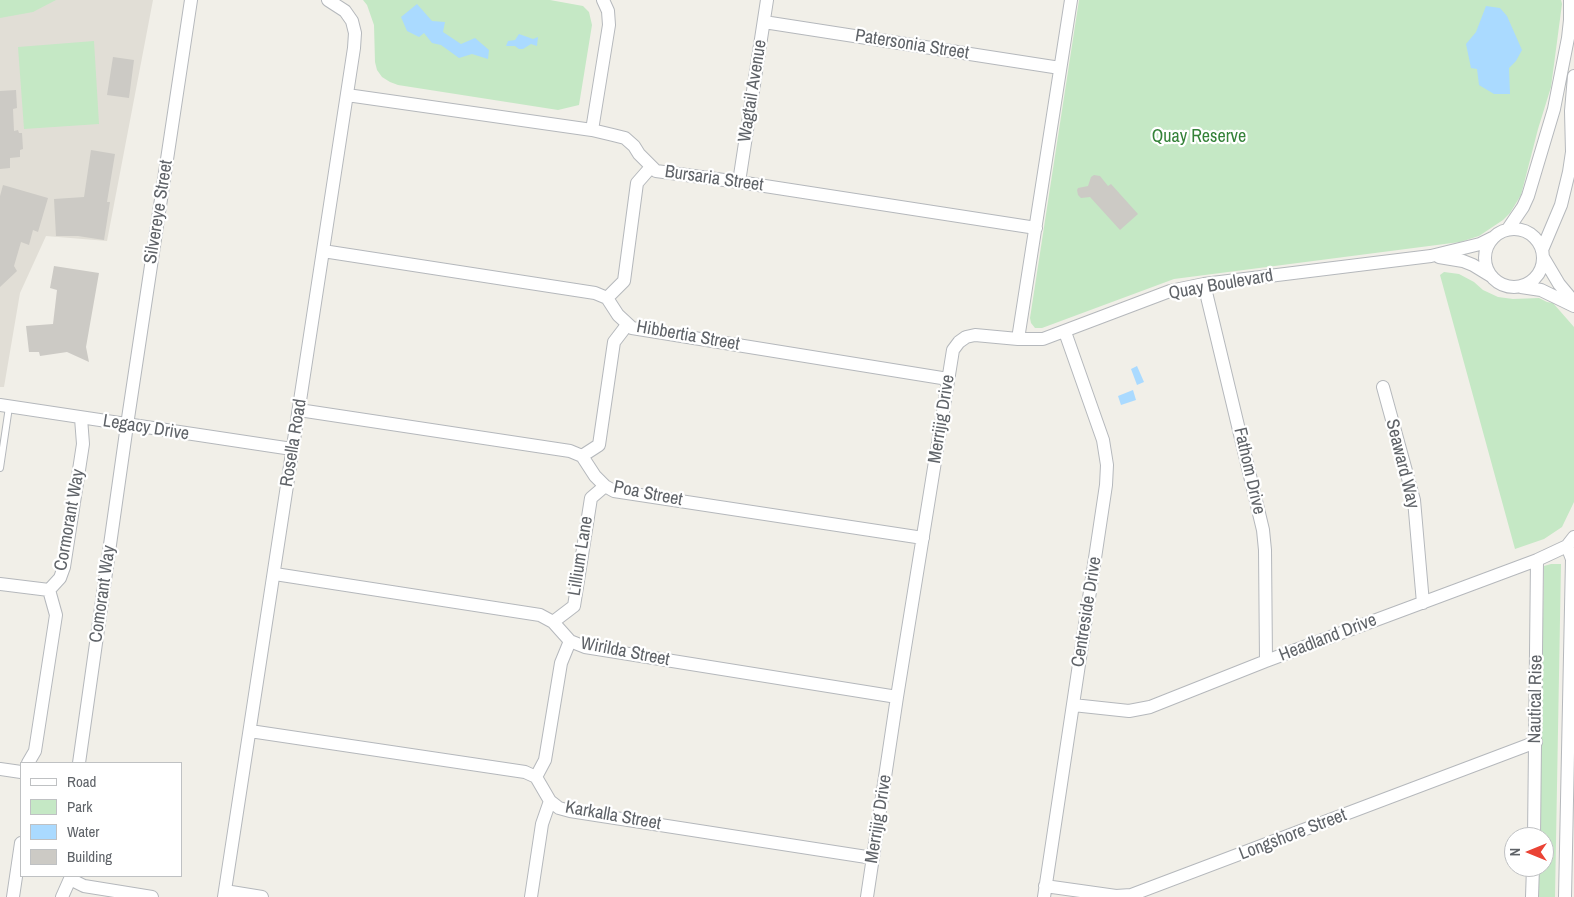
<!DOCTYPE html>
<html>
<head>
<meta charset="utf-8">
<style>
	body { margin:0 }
	#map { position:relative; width:1574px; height:897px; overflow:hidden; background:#f1efe8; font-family:"Archivo Narrow",sans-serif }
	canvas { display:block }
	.legend { position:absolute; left:20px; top:762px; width:162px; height:115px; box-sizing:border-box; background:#fff; border:1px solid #bfc1c3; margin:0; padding:6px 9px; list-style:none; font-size:15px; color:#5f6368 }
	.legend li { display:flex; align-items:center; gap:10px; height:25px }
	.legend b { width:25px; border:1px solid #bfc1c3 }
	.north { position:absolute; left:1504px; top:827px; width:50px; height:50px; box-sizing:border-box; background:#fff; border:1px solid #bfc1c3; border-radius:50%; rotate:270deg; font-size:14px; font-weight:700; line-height:20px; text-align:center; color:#5f6368 }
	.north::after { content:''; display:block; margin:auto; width:18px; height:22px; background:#ea4335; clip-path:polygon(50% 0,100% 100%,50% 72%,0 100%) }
</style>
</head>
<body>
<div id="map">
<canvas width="1574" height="897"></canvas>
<ul class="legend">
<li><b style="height:6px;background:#fff"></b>Road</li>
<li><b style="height:14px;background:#c5e8c5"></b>Park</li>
<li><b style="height:14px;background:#aadaff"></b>Water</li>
<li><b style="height:14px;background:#cccac5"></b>Building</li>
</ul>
<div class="north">N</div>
</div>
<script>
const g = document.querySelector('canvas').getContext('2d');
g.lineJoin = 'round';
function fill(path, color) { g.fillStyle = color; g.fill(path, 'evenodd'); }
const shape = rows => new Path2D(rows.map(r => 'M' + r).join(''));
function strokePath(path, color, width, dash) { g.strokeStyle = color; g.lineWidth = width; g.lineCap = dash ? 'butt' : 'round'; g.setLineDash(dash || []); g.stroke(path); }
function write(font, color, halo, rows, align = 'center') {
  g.font = font + ' "Archivo Narrow",sans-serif'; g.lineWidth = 4.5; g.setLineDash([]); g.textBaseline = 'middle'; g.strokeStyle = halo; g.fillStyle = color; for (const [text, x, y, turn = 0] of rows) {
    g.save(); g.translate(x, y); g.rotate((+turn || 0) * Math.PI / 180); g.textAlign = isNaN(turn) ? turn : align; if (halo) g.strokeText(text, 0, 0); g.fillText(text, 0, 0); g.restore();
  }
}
fill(shape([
	[0,0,153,0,107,241,46,236,20,293,4,387,0,387]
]), '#e1ded6');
fill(shape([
	[0,0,56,0,33,12,0,18],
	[363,0,550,0,583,6,589,12,592,25,579,105,558,110,398,85,390,82,382,77,377,70,375,62,374,25,367,5],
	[1079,0,1561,0,1562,4,1551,87,1538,129,1521,195,1510,213,1503,220,1479,236,1460,242,1174,279,1042,328,1035,328,1031,323,1030,318],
	[94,41,99,124,24,129,18,47],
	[1444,272,1459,274,1474,282,1483,290,1498,297,1513,299,1539,298,1547,302,1553,303,1574,327,1574,502,1562,527,1544,539,1515,549,1440,275],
	[1551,564,1561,564,1555,897,1538,897,1538,867,1544,867,1544,837,1539,837,1544,566]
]), '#c5e8c5');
fill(shape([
	[417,4,432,21,445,22,443,32,461,44,475,38,489,50,488,59,472,54,459,58,441,45,432,43,424,33,419,37,407,31,401,17],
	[1486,6,1500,8,1507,16,1522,50,1516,61,1509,68,1510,94,1494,94,1479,85,1477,69,1471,68,1466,44,1476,32],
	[519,34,533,39,538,37,537,46,531,44,523,49,519,49,515,46,506,46,508,41,515,40],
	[1137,366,1144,382,1137,385,1131,369],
	[1133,390,1136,400,1121,405,1118,396]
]), '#aadaff');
fill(shape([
	[113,57,134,60,129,98,107,95],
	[16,90,17,108,13,109,14,131,18,130,19,133,22,133,23,149,20,150,20,157,10,158,10,168,0,169,0,91],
	[91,150,115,154,107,202,110,202,104,240,78,236,56,236,54,199,84,197],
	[1094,175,1100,176,1108,186,1111,184,1138,214,1120,230,1090,197,1081,198,1078,195,1077,190,1078,188,1088,186,1091,177],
	[3,185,48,198,38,232,33,230,29,245,21,242,14,266,17,271,0,287,0,196],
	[54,266,99,273,86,347,89,362,67,352,40,356,39,352,29,352,26,326,53,324,57,290,50,288]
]), '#cccac5');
const service = shape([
	[0,468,9,407]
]);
const minor = shape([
	[764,22,1060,68],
	[347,95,592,130,613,135,625,138,634,146,639,154,656,171,739,182,1036,228],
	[592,130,609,25,608,11,603,0],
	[739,182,767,0],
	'1485 258a29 29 0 1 1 58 0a29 29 0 1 1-58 0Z',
	[1508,229,1523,207,1528,196,1554,109,1568,38,1570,20,1570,0],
	[1542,250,1561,205,1569,172,1572,152,1571,111,1574,76],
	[323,251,595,293,607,298,618,315,632,328,948,379],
	[1439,257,1463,261,1473,265,1491,276],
	[1543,257,1559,284,1574,302],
	[1204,284,1263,530,1265,550,1266,661],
	[1521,287,1541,290,1574,306],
	[607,298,624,281,637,183,651,167],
	[1018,339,1043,339,1170,291,1204,284,1431,256,1480,244,1492,238],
	[1383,387,1414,500,1423,603],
	[0,405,292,449],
	[299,410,570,451,582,456,595,476,605,486,614,491,923,538],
	[582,456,599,445,614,342,627,325],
	[275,574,540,615,553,622,570,641,585,647,897,697],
	[0,584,49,590],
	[49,590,60,578,64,567,83,444,81,418],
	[553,622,574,606,591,498,605,486],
	[1073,705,1129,711,1150,707,1266,661,1537,560,1567,546,1574,537],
	[250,731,525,772,536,777,550,801,559,808,570,811,873,858],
	[28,763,35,751,56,615,49,590],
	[79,763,127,425,191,0],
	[0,769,21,772],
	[536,777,545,760,561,663,570,641],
	[1534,837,1537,560],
	[70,879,84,886,152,897],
	[1045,886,1116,896,1131,895,1536,742],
	[225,891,262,897],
	[13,897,21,843],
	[62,897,70,879],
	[224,897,354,48,355,33,352,21,345,11,328,0],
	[531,897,542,824,550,801],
	[867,897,897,697,953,350,959,342,966,337,975,335,1018,339,1071,0],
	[1044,897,1106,485,1107,465,1103,440,1065,332],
	[1532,897,1533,867],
	[1565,897,1572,559,1567,546]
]);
strokePath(service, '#b5b8bc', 8);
strokePath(minor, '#b5b8bc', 14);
strokePath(service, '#fff', 6);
strokePath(minor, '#fff', 12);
write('18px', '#5f6368', '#fff', [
	["Patersonia Street",912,45,9],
	["Wagtail Avenue",753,91,-81],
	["Bursaria Street",714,179,8],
	["Silvereye Street",159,212,-81],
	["Quay Boulevard",1221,285,-10],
	["Hibbertia Street",688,336,10],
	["Merrijig Drive",942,419,-81],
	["Legacy Drive",146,428,9],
	["Rosella Road",294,443,-81],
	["Seaward Way",1402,464,76],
	["Fathom Drive",1249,471,77],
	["Poa Street",648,494,11],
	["Cormorant Way",70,520,-80],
	["Lillium Lane",581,556,-81],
	["Comorant Way",103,594,-82],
	["Centreside Drive",1087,612,-81],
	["Headland Drive",1328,638,-21],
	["Wirilda Street",625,652,11],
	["Nautical Rise",1536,699,-89],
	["Karkalla Street",613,816,10],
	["Merrijig Drive",879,819,-81],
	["Longshore Street",1293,835,-21]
]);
write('18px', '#348238', '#fff', [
	["Quay Reserve",1199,137]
]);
</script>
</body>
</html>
